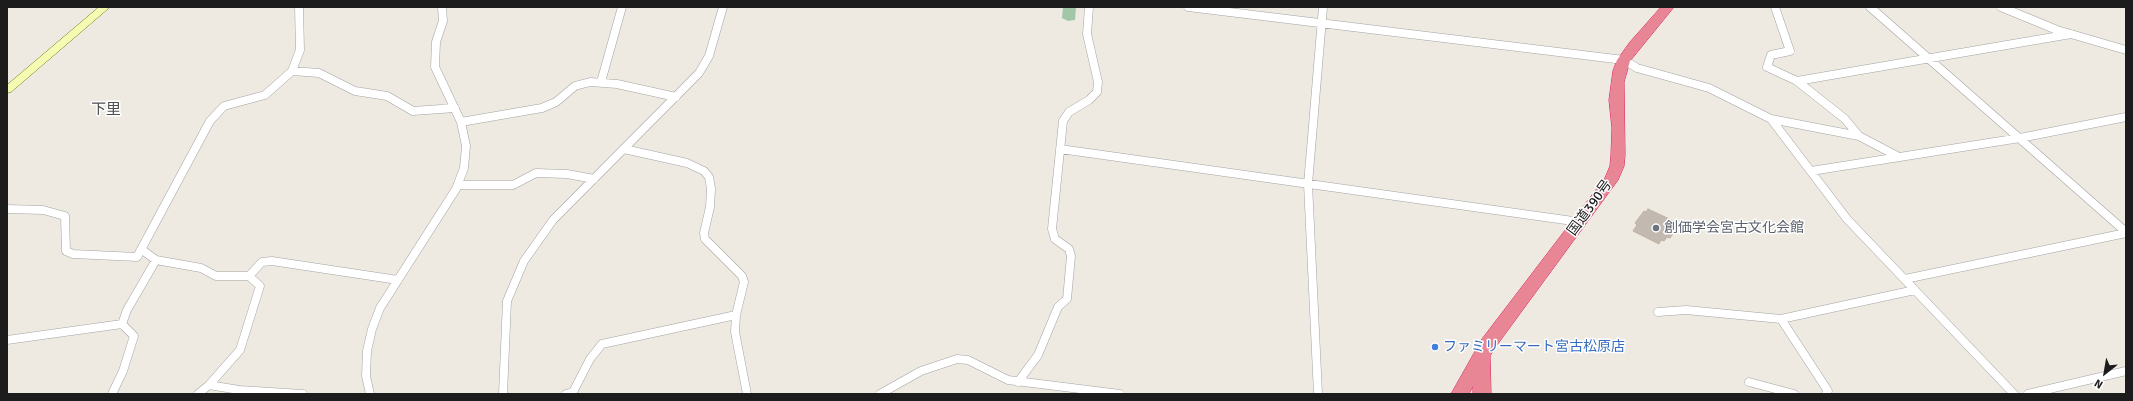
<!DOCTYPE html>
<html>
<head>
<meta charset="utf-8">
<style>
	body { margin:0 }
	#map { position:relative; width:2133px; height:401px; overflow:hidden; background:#eeeae1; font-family:Signika,sans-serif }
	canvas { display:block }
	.frame { position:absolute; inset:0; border:8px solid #1c1c1c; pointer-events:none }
	.north { position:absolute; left:2085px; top:353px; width:40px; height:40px; -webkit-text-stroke:3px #fff; paint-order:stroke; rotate:211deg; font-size:11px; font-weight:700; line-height:16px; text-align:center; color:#1c1c1c }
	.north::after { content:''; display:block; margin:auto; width:14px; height:18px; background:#1c1c1c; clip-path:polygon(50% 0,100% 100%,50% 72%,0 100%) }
</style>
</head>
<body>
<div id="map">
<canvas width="2133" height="401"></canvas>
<div class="frame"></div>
<div class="north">N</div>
</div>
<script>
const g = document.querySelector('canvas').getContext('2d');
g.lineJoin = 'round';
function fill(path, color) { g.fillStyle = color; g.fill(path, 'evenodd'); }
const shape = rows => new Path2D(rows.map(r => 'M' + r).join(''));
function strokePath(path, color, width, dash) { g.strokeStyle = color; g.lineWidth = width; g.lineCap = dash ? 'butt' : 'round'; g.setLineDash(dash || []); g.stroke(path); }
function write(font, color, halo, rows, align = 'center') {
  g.font = font + ' Signika,"Noto Sans JP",sans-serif'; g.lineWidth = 3; g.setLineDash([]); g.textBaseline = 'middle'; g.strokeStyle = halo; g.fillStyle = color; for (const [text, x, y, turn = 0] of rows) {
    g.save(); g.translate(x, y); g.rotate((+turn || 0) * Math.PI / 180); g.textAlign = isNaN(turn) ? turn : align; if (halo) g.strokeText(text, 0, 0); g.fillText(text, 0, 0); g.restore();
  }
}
fill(shape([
	[1063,7,1076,7,1075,20,1068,21,1062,18]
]), '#a2c7a8');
const building = shape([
	[1648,209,1680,224,1670,238,1667,237,1664,241,1661,240,1659,244,1633,231,1637,225,1635,223,1644,211,1646,212,1648,209]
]);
fill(building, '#c2b9b1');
strokePath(building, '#c0b1a3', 1);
const street = shape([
	[1188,7,1624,60,1637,68,1709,88,1771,119,1859,136,1899,157],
	[1775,7,1790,51,1771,55,1767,67,1797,81,1845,119,1859,136],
	[1870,7,2126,232],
	[2001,7,2057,30,2126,50],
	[292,71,319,73,355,91,387,96,413,111,455,108],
	[1797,81,2071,34],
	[601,82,622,7],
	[1771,119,1847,219,2014,394],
	[461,122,542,108,556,102,575,86,590,82,617,84,676,97],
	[624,149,687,163,704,171,709,177,711,189,710,207,704,233,705,239,742,276,744,282,736,315,735,332,747,394],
	[1060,149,1580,222],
	[1811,171,2020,138,2126,117],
	[458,185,513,185,536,173,567,174,594,179],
	[7,209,43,210,65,216,66,251,73,254,137,257,210,121,224,106,265,95,292,71,300,50,299,7],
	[141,249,156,260,201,268,216,276,249,276],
	[1905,279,2126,233],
	[1658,312,1686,310,1781,319],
	[122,324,127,310,156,260],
	[7,340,122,324,134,336,123,371,112,394],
	[1018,382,1038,355,1058,307,1067,299,1071,256,1069,249,1055,239,1052,229,1063,121,1069,112,1089,100,1097,92,1098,82,1087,34,1089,7],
	[1749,382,1794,394],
	[209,385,239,390,303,394],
	[198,394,209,385,240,350,260,286,249,276,262,262,272,261,398,280],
	[370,394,366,376,367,351,372,329,380,308,456,189,464,168,466,146,461,122,435,67,436,42,443,21,442,7],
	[503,394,507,301,524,261,553,220,699,73,709,56,723,7],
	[566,394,573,392,590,359,602,344,736,315],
	[880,394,921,371,957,359,968,360,1008,380,1120,394],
	[1318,394,1308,184,1323,7],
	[1826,394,1828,391,1781,319,1915,290],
	[2028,394,2126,371]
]);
const secondary = shape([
	[99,7,110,7,11,92,7,93,7,85,99,7]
]);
const highway = shape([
	[1661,7,1674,7,1630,61,1624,82,1625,155,1624,166,1618,180,1494,349,1490,356,1491,394,1473,394,1473,386,1469,394,1451,394,1482,339,1605,178,1610,166,1611,155,1612,128,1609,100,1613,71,1617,60,1630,42,1661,7]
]);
strokePath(street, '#a3a3a3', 9);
strokePath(secondary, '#657402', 1);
strokePath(highway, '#dc1f5b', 1);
strokePath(street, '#fff', 8);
fill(secondary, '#f5fbb2');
fill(highway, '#e88696');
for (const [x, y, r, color] of [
	[1656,228,4,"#6b7280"],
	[1435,347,4,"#3f7fe0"]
]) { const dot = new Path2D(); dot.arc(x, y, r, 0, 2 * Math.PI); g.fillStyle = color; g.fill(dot); strokePath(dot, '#fff', 1.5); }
write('14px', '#1c1c1c', '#fff', [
	["国道390号",1590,208,-54]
]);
write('14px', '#5b616d', '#fff', [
	["創価学会宮古文化会館",1664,228]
], 'left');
write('14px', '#366cbe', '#fff', [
	["ファミリーマート宮古松原店",1443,347]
], 'left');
write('15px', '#4f4f4f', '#fff', [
	["下里",106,110]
]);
</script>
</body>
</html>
